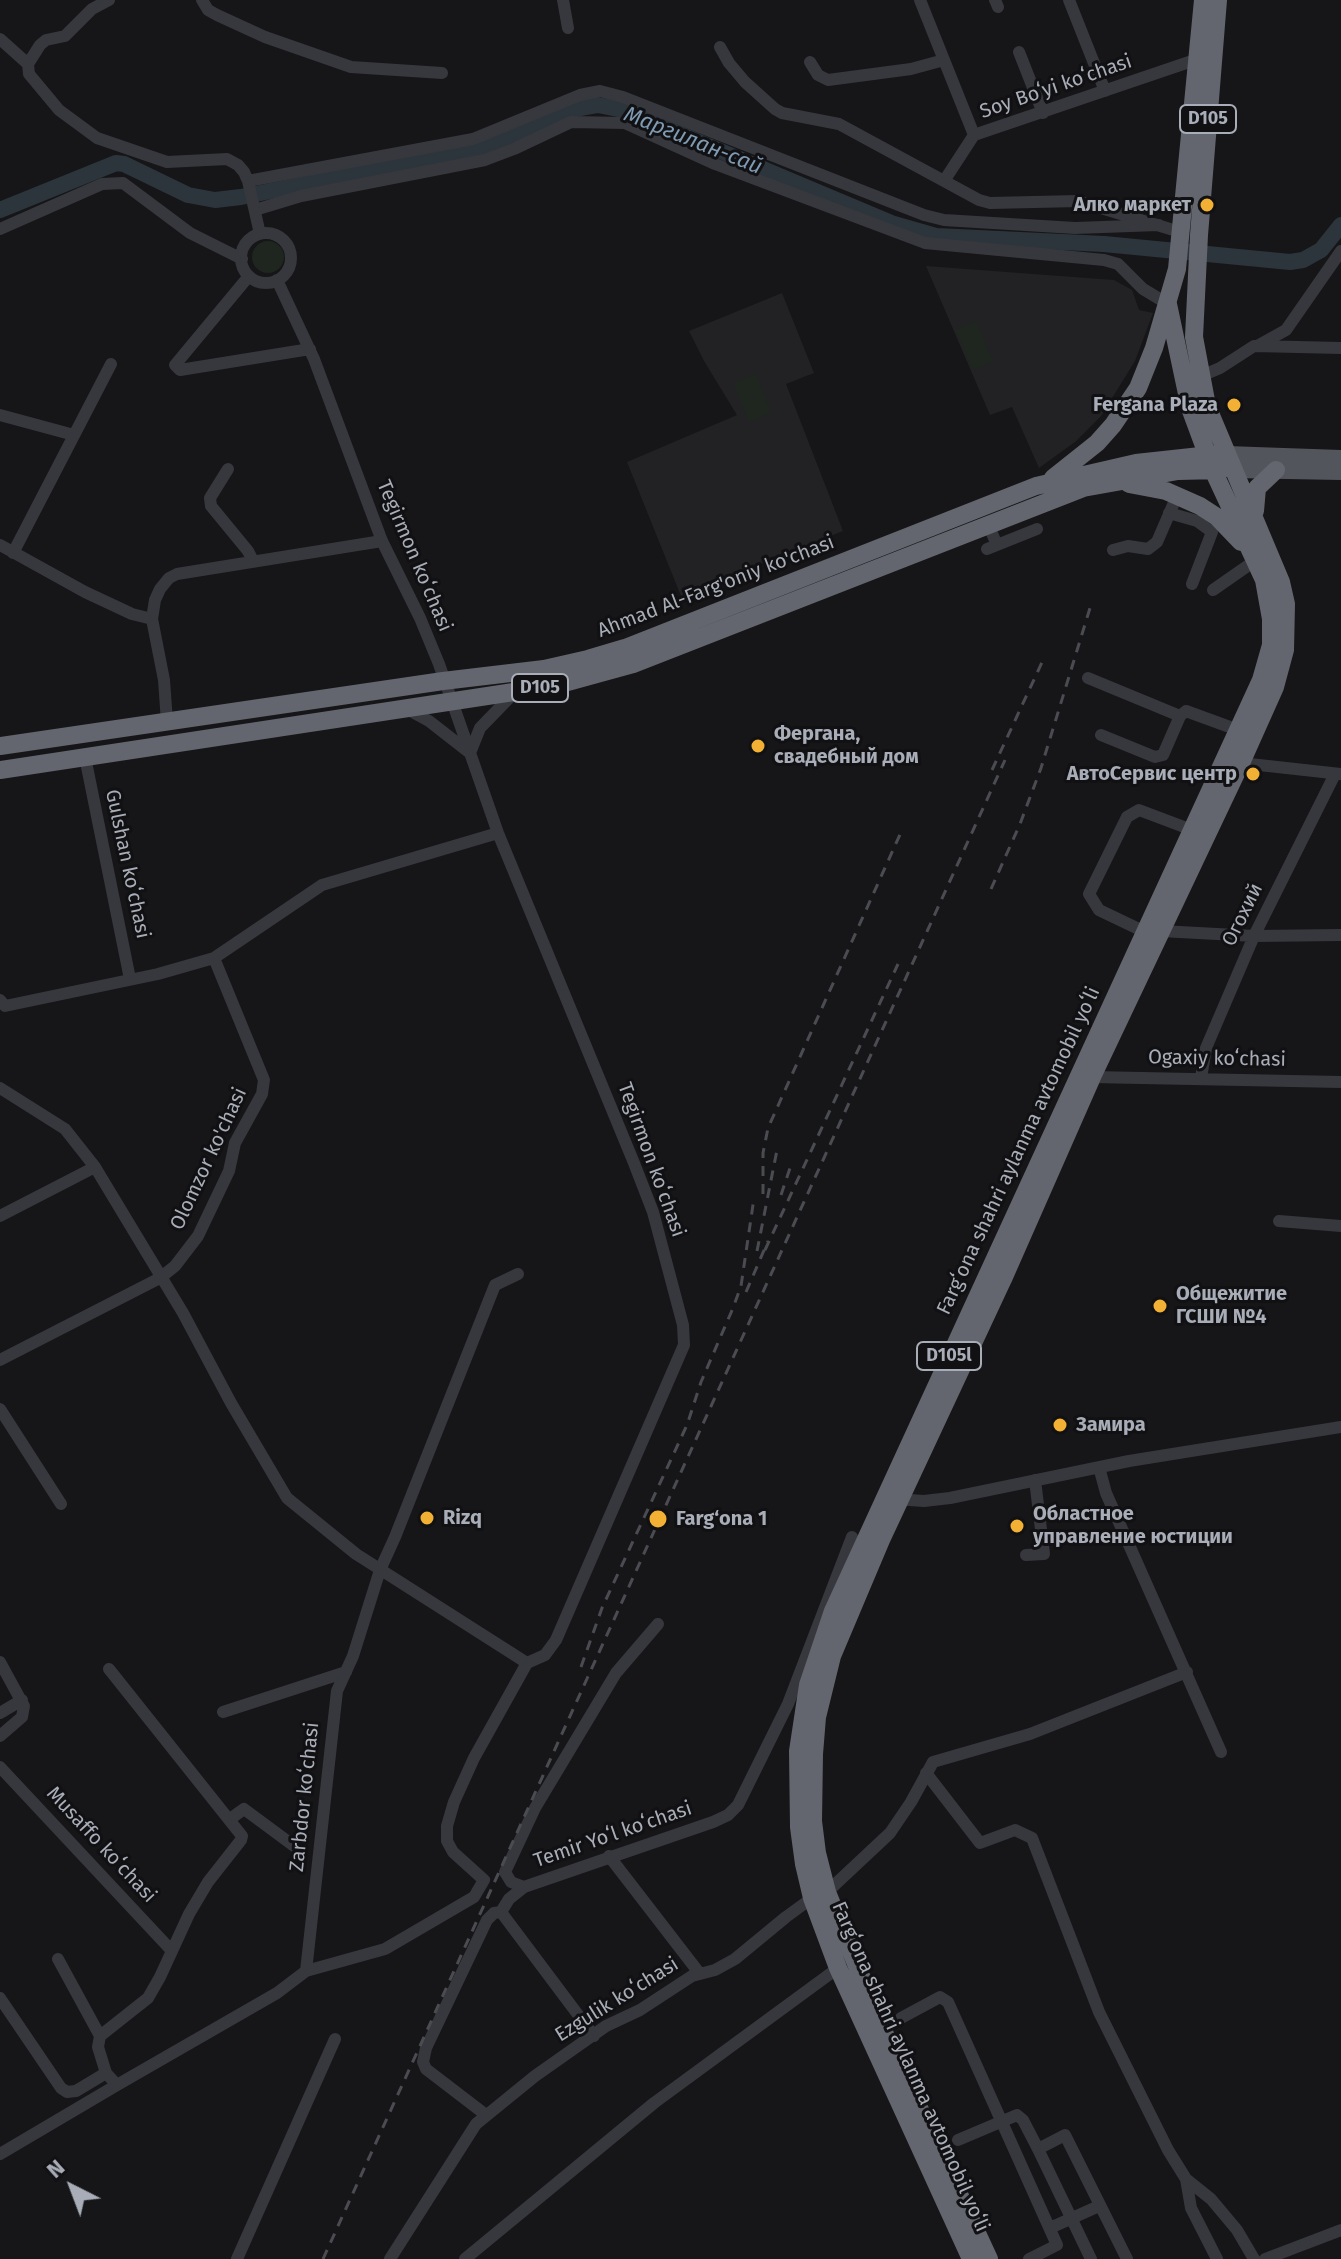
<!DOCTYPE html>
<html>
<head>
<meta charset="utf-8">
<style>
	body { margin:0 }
	#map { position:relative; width:1341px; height:2259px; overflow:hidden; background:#161618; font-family:"Fira Sans",sans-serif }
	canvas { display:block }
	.north { position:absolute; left:32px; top:2147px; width:80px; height:80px; -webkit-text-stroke:6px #111113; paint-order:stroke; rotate:318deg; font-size:22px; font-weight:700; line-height:32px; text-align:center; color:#a8adb8 }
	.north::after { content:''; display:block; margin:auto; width:28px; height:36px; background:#a8adb8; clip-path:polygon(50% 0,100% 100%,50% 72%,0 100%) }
</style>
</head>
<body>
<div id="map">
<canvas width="1341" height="2259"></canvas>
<div class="north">N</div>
</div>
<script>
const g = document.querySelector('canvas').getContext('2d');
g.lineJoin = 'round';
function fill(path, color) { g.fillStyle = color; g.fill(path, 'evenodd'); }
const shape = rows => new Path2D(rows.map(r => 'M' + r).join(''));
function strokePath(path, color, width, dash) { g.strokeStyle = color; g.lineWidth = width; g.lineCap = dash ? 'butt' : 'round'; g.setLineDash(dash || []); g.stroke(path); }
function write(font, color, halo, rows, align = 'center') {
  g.font = font + ' "Fira Sans",sans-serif'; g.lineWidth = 6; g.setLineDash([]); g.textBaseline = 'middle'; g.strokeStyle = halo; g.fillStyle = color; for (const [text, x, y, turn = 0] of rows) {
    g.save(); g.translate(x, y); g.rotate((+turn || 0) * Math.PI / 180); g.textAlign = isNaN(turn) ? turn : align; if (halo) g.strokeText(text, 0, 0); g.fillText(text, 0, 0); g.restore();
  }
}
fill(shape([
	[926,266,1114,280,1132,290,1139,310,1153,313,1135,361,1101,416,1075,442,1039,468,1012,407,990,415],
	[782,293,814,373,786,384,843,531,681,596,627,462,737,415,704,361,689,331]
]), '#222225');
fill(shape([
	'252 257a16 16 0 1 1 32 0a16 16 0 1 1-32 0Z',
	[976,321,993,361,973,370,956,330],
	[756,374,771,413,749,422,733,383]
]), '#1e261f');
strokePath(shape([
	[0,210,116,163,124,164,188,195,215,200,241,197,487,147,565,111,598,105,623,110,894,224,936,236,1104,244,1290,262,1303,260,1321,250,1341,225]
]), '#2c353c', 16);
strokePath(shape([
	[109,0,92,9,65,36,46,40,40,45,28,64,29,74,59,110,97,138,167,162,227,159,238,165,244,172,248,181,260,234],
	[202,0,208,10,217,15,265,37,351,67,442,73],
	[563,0,568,28],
	[920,0,974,135,1198,59],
	[995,0,998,7],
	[1069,0,1105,91],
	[0,39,28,64],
	[720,47,729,63,745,82,775,109,782,113,839,124,979,200,990,203,1078,201,1180,232],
	[1019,52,1043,113],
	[810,62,818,75,828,80,911,69,944,60],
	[248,181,473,139,580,95,600,91,623,97,924,215,944,220,1075,228,1159,225],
	[944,181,974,135],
	[255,210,301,196,485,160,514,149,571,122,625,123,715,164,925,243,1104,260,1118,264,1143,289,1168,304],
	[0,229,102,184,123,183,190,233,242,259],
	'241 258a25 25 0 1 1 50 0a25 25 0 1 1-50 0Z',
	[249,276,175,365,180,370,310,349],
	[277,280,314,359,382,541,420,618,439,664,498,833,634,1163,653,1212,683,1325,684,1345,556,1640,545,1655,527,1663,474,1758,454,1802,447,1826,447,1841,453,1852,484,1880,474,1897,385,1949,306,1971],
	[1259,345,1286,330,1341,251],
	[1199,377,1220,368,1254,346,1341,348],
	[0,415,74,435],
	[228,469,210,498,211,506,248,551,253,561],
	[1169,513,1197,521,1212,532,1192,584],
	[0,545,85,592,132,614,152,619,164,680,167,722],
	[997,545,1037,529],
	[987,549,997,545,988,524],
	[1113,550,1128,546,1148,549,1157,542,1173,505],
	[13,553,111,364],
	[1213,590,1256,560],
	[152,619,155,600,160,589,169,578,177,574,382,541],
	[1088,678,1180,716,1186,711,1238,730],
	[407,709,429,721,470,753,480,728,514,693],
	[1101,735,1155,757,1163,755,1180,716],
	[85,757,130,979],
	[1241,763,1341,774],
	[1161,931,1254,936,1341,935],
	[1145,932,1099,910,1089,894,1127,817,1139,810,1192,830],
	[0,1000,5,1006,158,974,214,958,322,885,498,833],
	[1092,1077,1341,1082],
	[1201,1078,1206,1048,1254,936,1335,774],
	[0,1088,65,1129,95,1167,183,1313,231,1403,287,1498,356,1554,527,1663],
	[0,1216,95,1167],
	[1279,1221,1341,1226],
	[0,1360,160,1278,175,1266,198,1236,229,1171,235,1143,262,1094,264,1080,214,958],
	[0,1409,61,1504],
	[1099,1467,1106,1493,1221,1752],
	[895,1499,924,1501,950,1498,1129,1461,1341,1427],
	[1026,1555,1044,1554,1035,1480],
	[658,1624,616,1673,535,1808,505,1872,511,1882,524,1887,713,1822,728,1815,738,1805,788,1704,852,1537],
	[0,1662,24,1706,22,1717,0,1736],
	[223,1712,346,1672],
	[0,1713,22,1700],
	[0,1767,172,1951],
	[926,1773,980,1843,1015,1830,1032,1838,1099,2012,1168,2150,1186,2179,1191,2208,1217,2259],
	[230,1819,244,1809,294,1846],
	[609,1856,700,1974],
	[501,1912,594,2036],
	[58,1959,100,2036],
	[0,1998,61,2088,67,2092,76,2091,106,2073,117,2085,277,1993,306,1971,337,1691,353,1656,380,1570,395,1537,495,1285,518,1274],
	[901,2018,940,1997,948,2002,1057,2245,1029,2259],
	[106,2073,98,2047,100,2036,148,1998,160,1977,189,1914,208,1882,241,1840,242,1836,109,1669],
	[486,2115,426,2069,423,2062,426,2048,487,1920,494,1913,501,1912,509,1899,524,1887],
	[958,2140,1017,2115,1023,2120,1038,2149],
	[0,2154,117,2085],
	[1186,2179,1211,2199,1237,2230,1254,2259],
	[1050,2228,1099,2206],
	[237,2259,335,2039],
	[390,2259,476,2124,535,2076,606,2026,640,2010,692,1976,715,1970,735,1959,786,1917,812,1898,827,1892,890,1833,911,1802,933,1762,1030,1734,1187,1672],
	[465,2259,654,2103,838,1968],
	[1091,2259,1038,2149,1065,2135,1127,2259],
	[1265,2259,1341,2230]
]), '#37383d', 12);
strokePath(shape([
	[1227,454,1341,458],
	[1233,470,1341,472]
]), '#53555c', 16);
strokePath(shape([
	[1053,478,1097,443,1113,425,1138,388,1154,348,1177,269,1203,0],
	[1129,484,1166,491,1200,506,1217,517,1241,542],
	[1255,511,1257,488,1276,470],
	[0,746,443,681,544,669,588,659,625,648,1036,486,1136,463,1219,454],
	[0,770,553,686,633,664,1083,488,1178,471,1221,470],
	[971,2259,838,1968,812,1898,804,1864,799,1827,798,1751,808,1685,833,1611,1261,680,1271,645,1271,619,1264,580,1213,470,1190,408,1168,304],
	[989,2259,882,2028,827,1892,817,1853,813,1821,814,1754,817,1717,832,1656,881,1540,1003,1279,1092,1077,1241,763,1275,687,1285,650,1286,604,1281,582,1207,406,1194,337,1199,235,1218,0]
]), '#63666e', 18);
strokePath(shape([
	[992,770,1044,658],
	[991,889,1020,824,1041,768,1090,608],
	[763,1194,763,1153,768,1128,902,830],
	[781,1195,792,1162],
	[765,1250,898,964],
	[757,1251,777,1150],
	[746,1292,768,1241],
	[581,1667,602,1608,687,1425,701,1382,733,1308,741,1286,754,1198],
	[323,2259,1005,760]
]), '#4a4c52', 3, [10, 8]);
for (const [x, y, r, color] of [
	[1207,205,8,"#f2b134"],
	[1234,405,8,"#f2b134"],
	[758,746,8,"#f2b134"],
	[1253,774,8,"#f2b134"],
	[1160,1306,8,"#f2b134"],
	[1060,1425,8,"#f2b134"],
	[427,1518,8,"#f2b134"],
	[658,1519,10,"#f2b134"],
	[1017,1526,8,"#f2b134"]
]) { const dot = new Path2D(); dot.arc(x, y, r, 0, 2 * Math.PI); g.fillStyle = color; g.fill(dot); strokePath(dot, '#111113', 3); }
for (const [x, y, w] of [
	[1208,119,56],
	[540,688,56],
	[949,1356,64]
]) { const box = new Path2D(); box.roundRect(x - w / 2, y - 14, w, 28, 6); g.fillStyle = '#111113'; g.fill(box); strokePath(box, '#a8adb8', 2); }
write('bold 18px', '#a8adb8', null, [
	["D105",1208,119],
	["D105",540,688],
	["D105l",949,1356]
]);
write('20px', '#a8adb8', '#111113', [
	["Soy Boʻyi koʻchasi",1056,87,-19],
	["Tegirmon koʻchasi",414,556,67],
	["Ahmad Al-Farg'oniy ko'chasi",716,587,-21],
	["Gulshan koʻchasi",127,864,78],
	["Огохий",1243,915,-64],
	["Ogaxiy koʻchasi",1217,1059,1],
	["Fargʻona shahri aylanma avtomobil yoʻli",1019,1151,-65],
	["Olomzor ko'chasi",209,1159,-65],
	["Tegirmon koʻchasi",651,1160,70],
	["Zarbdor koʻchasi",305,1797,-84],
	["Temir Yoʻl koʻchasi",613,1835,-19],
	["Musaffo koʻchasi",101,1845,47],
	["Ezgulik koʻchasi",617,2000,-32],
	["Fargʻona shahri aylanma avtomobil yoʻli",910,2067,66]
]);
write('bold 20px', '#a8adb8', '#111113', [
	["Алко маркет",1191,205,"right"],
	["Fergana Plaza",1218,405,"right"],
	["Фергана,",774,734],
	["свадебный дом",774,757],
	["АвтоСервис центр",1237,774,"right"],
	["Общежитие",1176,1294],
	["ГСШИ №4",1176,1317],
	["Замира",1076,1425],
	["Областное",1033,1514],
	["управление юстиции",1033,1537],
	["Rizq",443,1518],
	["Farg‘ona 1",676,1519]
], 'left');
write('italic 22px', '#7f9bb3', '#111113', [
	["Маргилан-сай",693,141,22]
]);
</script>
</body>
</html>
